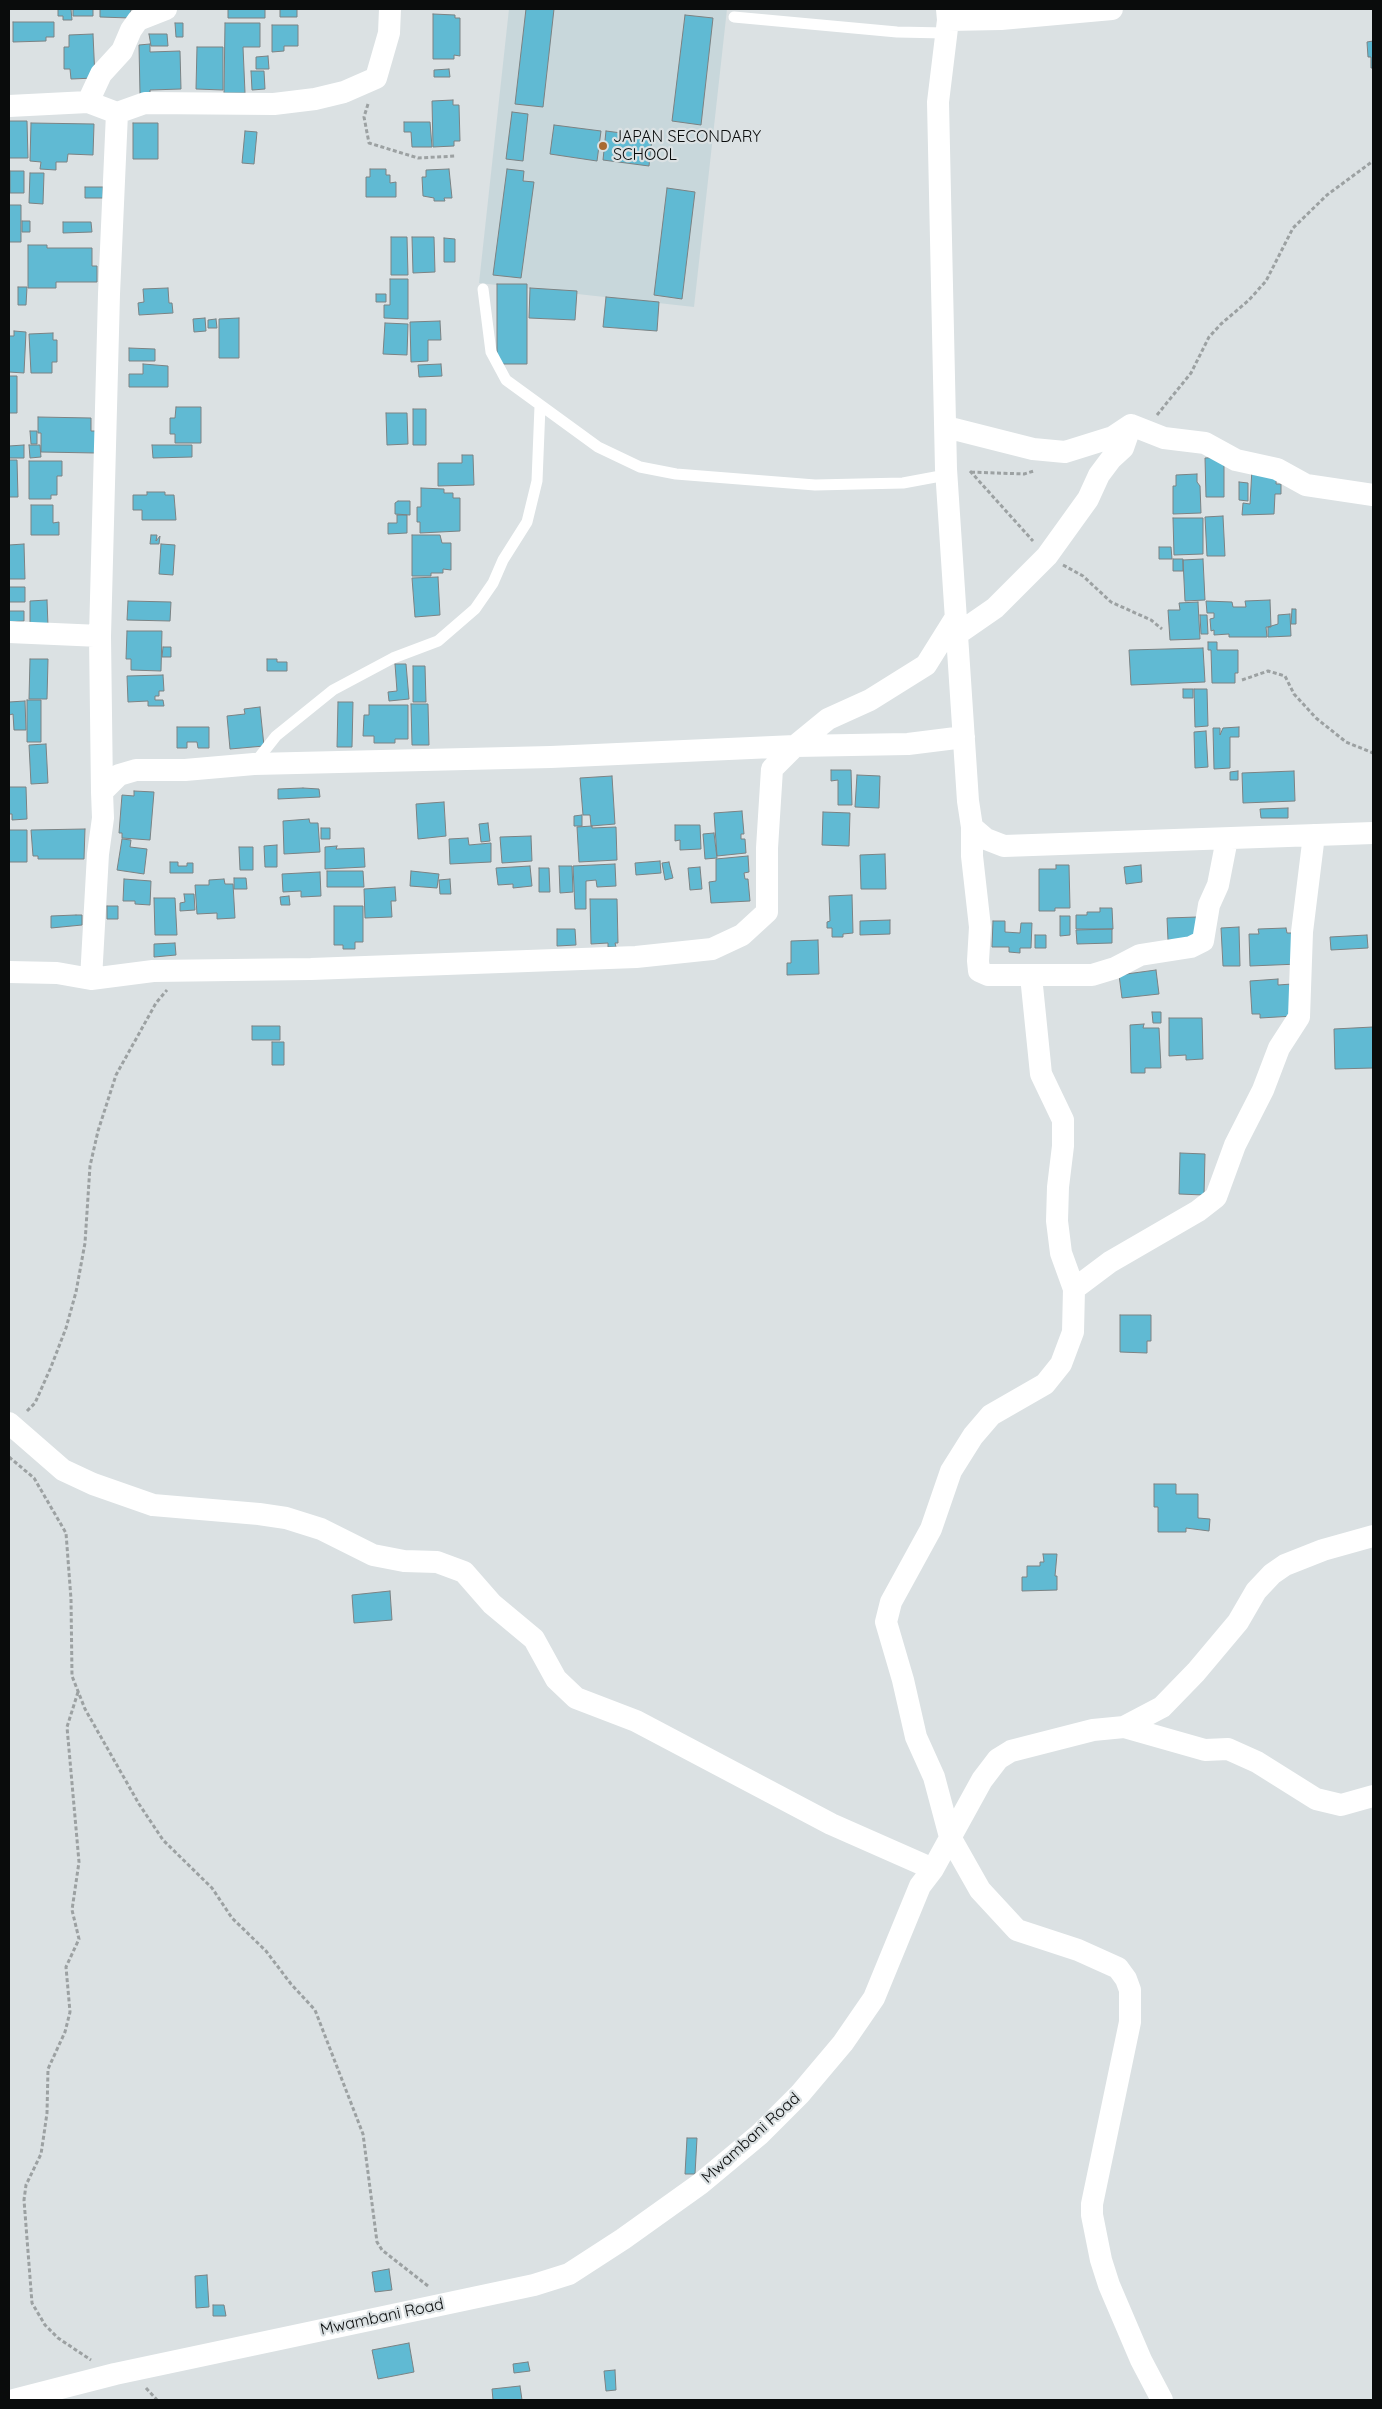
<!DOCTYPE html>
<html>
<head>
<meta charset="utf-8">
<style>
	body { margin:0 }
	#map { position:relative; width:1382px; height:2409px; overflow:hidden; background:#dbe1e3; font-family:Quicksand,sans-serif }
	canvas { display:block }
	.frame { position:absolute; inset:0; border:10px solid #0a0c0c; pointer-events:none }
</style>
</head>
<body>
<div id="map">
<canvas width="1382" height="2409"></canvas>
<div class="frame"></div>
</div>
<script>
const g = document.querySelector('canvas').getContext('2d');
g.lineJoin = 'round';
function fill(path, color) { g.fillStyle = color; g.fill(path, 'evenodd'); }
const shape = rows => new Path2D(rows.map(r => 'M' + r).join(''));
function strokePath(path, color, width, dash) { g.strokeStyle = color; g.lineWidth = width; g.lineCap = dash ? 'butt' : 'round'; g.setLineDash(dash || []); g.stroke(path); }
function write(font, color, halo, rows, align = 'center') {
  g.font = font + ' Quicksand,sans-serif'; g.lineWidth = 4.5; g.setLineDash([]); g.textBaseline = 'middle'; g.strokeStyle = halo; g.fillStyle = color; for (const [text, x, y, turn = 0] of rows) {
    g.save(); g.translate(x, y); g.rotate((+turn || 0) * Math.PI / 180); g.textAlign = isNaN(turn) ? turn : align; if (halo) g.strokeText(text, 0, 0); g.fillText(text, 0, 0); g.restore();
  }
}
fill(shape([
	[509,9,727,9,694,307,479,283]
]), '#c8d7db');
const building = shape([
	[58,9,71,9,72,20,63,20,63,16,58,16,58,9],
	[73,9,93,9,93,16,73,16,73,9],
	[100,9,131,9,130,18,100,17,100,9],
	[228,9,265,9,265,18,228,18,228,9],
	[280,9,297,9,297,17,280,17,280,9],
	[526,9,554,9,543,107,515,104,526,9],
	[433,14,455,15,455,18,460,18,460,56,454,55,454,59,433,59,433,14],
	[685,15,713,18,701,125,672,121,685,15],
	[13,22,54,22,54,37,46,37,46,41,13,42,13,22],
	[175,23,183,23,183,37,176,37,175,23],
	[225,23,260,23,260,47,243,47,245,93,224,93,225,23],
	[272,25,298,25,298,46,284,46,284,51,272,52,272,25],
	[93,34,95,78,71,79,70,69,64,69,64,47,69,47,69,35,93,34],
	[149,34,167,34,168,46,151,46,149,34],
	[1373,41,1373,68,1371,68,1371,57,1368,57,1367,42,1373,41],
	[150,44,150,52,180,51,181,89,150,90,150,93,140,94,139,45,150,44],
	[197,47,223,47,223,90,196,89,197,47],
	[268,56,269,69,256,69,256,57,268,56],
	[449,69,450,77,434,77,434,70,449,69],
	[251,71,264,71,265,89,252,90,251,71],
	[453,100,453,105,459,105,460,141,454,141,454,146,433,147,432,101,453,100],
	[512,112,528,114,523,161,506,159,512,112],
	[9,121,27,121,28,158,9,158,9,121],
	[404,122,430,122,432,147,412,147,411,132,404,132,404,122],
	[31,123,94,124,93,155,68,154,67,162,56,162,56,170,40,169,41,162,30,161,31,123],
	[133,123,158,123,158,159,133,159,133,123],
	[554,125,601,131,597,161,550,154,554,125],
	[245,131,257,132,254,164,242,163,245,131],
	[606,131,652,137,649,166,603,160,606,131],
	[370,169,386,169,386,175,390,175,390,183,396,182,396,197,366,197,366,177,370,177,370,169],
	[449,169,452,198,444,198,445,201,434,201,434,198,423,196,422,177,426,177,426,170,449,169],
	[507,169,524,171,523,181,534,182,521,278,493,275,507,169],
	[10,171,24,171,24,193,10,193,10,171],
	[30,173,44,173,43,204,29,203,30,173],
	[85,187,103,187,103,198,85,198,85,187],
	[667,188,695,192,682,299,654,295,667,188],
	[9,205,21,205,21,242,9,242,9,205],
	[22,221,30,221,30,232,22,232,22,221],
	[63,222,91,222,92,232,63,233,63,222],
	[391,237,407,237,408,275,391,275,391,237],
	[412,237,434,237,435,272,413,273,412,237],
	[444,238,455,239,455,262,444,262,444,238],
	[28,245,47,245,47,248,92,248,92,266,97,266,97,282,56,282,56,288,28,288,28,245],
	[390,279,408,279,408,319,384,318,384,305,390,305,390,279],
	[497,284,527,284,527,364,497,364,497,284],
	[18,287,27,287,26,305,18,305,18,287],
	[168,288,169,303,172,303,173,313,139,315,138,303,144,302,143,289,168,288],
	[530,288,577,291,575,320,529,318,530,288],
	[376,294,386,294,386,302,376,302,376,294],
	[606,297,659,302,657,331,603,327,606,297],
	[205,318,206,331,194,332,193,319,205,318],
	[239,318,239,358,219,358,219,319,239,318],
	[216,319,217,328,208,328,208,320,216,319],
	[440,321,441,340,428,340,428,361,411,362,410,322,440,321],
	[385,323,408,324,407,355,383,354,385,323],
	[14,331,26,332,24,373,9,372,9,336,14,336,14,331],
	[53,333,53,340,57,340,57,362,52,362,52,373,31,373,29,334,53,333],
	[129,348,155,349,155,361,129,361,129,348],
	[143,364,168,366,168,387,129,387,129,374,143,374,143,364],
	[441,364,442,376,419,377,418,365,441,364],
	[9,376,17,376,17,413,9,413,9,376],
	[176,407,201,407,201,443,175,443,175,434,170,434,170,418,175,418,176,407],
	[413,409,426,409,426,445,413,445,413,409],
	[386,413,407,413,408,444,387,445,386,413],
	[38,417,91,418,91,431,96,431,96,453,41,452,41,433,38,433,38,417],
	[30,431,37,431,37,444,31,444,30,431],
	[24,445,24,458,9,458,9,446,24,445],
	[29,445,40,445,41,457,30,458,29,445],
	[152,445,192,445,192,457,153,458,152,445],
	[462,455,473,455,474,485,438,486,438,463,462,463,462,455],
	[1224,457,1224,497,1206,497,1205,458,1224,457],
	[9,460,17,460,18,497,9,497,9,460],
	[29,461,62,461,62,476,57,476,57,495,51,495,51,499,29,499,29,461],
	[1252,469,1277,470,1276,484,1281,484,1281,494,1275,494,1274,514,1242,515,1243,503,1250,504,1252,469],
	[1197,474,1197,482,1200,486,1201,513,1173,514,1173,486,1176,486,1176,475,1197,474],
	[1239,482,1248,483,1248,501,1239,500,1239,482],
	[421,488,444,489,444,493,453,493,453,498,460,498,460,531,420,533,420,522,417,522,417,507,421,507,421,488],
	[147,492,165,492,165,495,174,495,176,520,142,520,142,510,133,510,133,495,147,495,147,492],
	[398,501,410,501,410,515,395,514,395,503,398,501],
	[31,505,53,505,53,523,59,522,59,535,31,535,31,505],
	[397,515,407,515,407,533,388,534,388,523,397,523,397,515],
	[1223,516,1225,556,1207,556,1205,517,1223,516],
	[1173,518,1203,518,1203,554,1174,555,1173,518],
	[151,535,157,535,156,541,160,536,159,544,150,544,151,535],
	[412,535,440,535,442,543,451,543,451,570,443,569,443,573,431,573,431,576,412,576,412,535],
	[24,544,25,579,9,579,9,545,24,544],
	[161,544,175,545,173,575,159,574,161,544],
	[1159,547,1171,547,1172,559,1159,559,1159,547],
	[1173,559,1183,559,1183,571,1173,571,1173,559],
	[1203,559,1205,600,1185,601,1183,560,1203,559],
	[438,577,440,615,415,617,412,578,438,577],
	[9,587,25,587,25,602,9,602,9,587],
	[47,600,48,626,30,626,30,601,47,600],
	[1270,600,1271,627,1266,627,1267,637,1229,637,1229,634,1214,635,1214,630,1211,631,1210,619,1214,618,1214,613,1207,613,1206,601,1232,602,1233,607,1246,607,1245,601,1270,600],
	[128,601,171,602,170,621,127,620,128,601],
	[1198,602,1200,639,1170,640,1168,610,1180,610,1179,603,1198,602],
	[1292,609,1296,609,1296,624,1291,624,1292,609],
	[9,611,24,611,24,621,9,622,9,611],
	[1290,614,1291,636,1268,637,1268,627,1278,624,1278,615,1290,614],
	[1200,615,1207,615,1208,634,1201,634,1200,615],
	[127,631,162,631,161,671,131,670,131,659,126,659,127,631],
	[1208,642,1217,642,1217,650,1238,650,1238,673,1235,673,1235,683,1212,683,1211,650,1208,650,1208,642],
	[163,647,171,647,171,657,162,657,163,647],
	[1203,648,1205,682,1131,685,1129,650,1203,648],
	[30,659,48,659,47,699,29,699,30,659],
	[267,659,277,659,277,662,287,662,287,671,267,671,267,659],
	[395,664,406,664,409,699,389,701,388,692,397,691,395,664],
	[413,666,425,666,426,702,413,702,413,666],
	[163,675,164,691,159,691,159,696,155,696,155,700,163,700,164,706,148,706,148,701,128,702,127,676,163,675],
	[1183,689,1193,689,1193,698,1183,698,1183,689],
	[1194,689,1207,689,1208,726,1195,727,1194,689],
	[27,700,41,700,41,742,27,742,27,700],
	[25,701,26,730,14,730,13,714,9,715,9,702,25,701],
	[338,702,353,702,352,747,337,747,338,702],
	[411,704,428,704,429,745,412,745,411,704],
	[369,705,408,705,408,739,395,739,395,743,374,743,374,736,363,736,364,715,369,715,369,705],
	[260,707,264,746,230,749,227,716,245,714,244,709,260,707],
	[177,727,209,727,209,748,198,748,197,742,187,742,187,748,177,748,177,727],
	[1239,727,1239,737,1230,737,1230,768,1214,769,1213,728,1220,728,1220,735,1223,728,1239,727],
	[1206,731,1208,767,1195,768,1194,732,1206,731],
	[46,744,48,783,31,784,29,745,46,744],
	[831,770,851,770,852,805,838,805,838,780,831,781,831,770],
	[1238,771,1238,780,1230,780,1230,772,1238,771],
	[1294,771,1295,801,1243,803,1242,773,1294,771],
	[857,775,880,776,879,808,855,807,857,775],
	[612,776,615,824,591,826,590,815,583,815,580,778,612,776],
	[9,787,26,787,27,819,12,820,12,814,9,814,9,787],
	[303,788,319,789,320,797,278,799,278,789,303,788],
	[134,791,154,792,150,840,122,838,122,833,119,833,122,795,134,796,134,791],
	[444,802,446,836,418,839,416,804,444,802],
	[1288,808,1288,818,1261,818,1260,809,1288,808],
	[742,811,744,834,741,834,741,839,745,839,746,853,717,856,714,813,742,811],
	[823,812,850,813,849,846,822,845,823,812],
	[582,815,582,826,574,826,574,816,582,815],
	[309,819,310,823,318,823,320,852,284,854,283,821,309,819],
	[488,823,490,841,481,842,479,824,488,823],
	[675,825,700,825,701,849,680,850,680,840,675,841,675,825],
	[592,826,592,828,616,827,617,860,579,862,577,827,592,826],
	[321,828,330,828,330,839,321,839,321,828],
	[85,829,84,859,38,859,38,856,33,856,31,830,85,829],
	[9,830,27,830,27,862,9,862,9,830],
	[714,833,717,858,705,859,703,834,714,833],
	[531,836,532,861,502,863,500,837,531,836],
	[468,838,469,845,491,843,491,862,450,864,449,839,468,838],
	[122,839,131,840,130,847,147,849,144,874,117,870,122,839],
	[277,845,277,867,265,867,264,846,277,845],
	[337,846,336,849,364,848,365,867,325,869,325,847,337,846],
	[239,847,253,847,253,870,240,870,239,847],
	[885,854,886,889,861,889,860,855,885,854],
	[748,856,749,872,744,873,745,879,748,879,750,901,711,903,709,882,716,881,716,859,748,856],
	[660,861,661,873,636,875,635,863,660,861],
	[170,862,178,862,178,866,187,866,187,863,193,863,193,873,170,873,170,862],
	[669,862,673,878,665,880,662,863,669,862],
	[615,864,616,886,597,887,596,880,586,881,586,909,575,909,573,866,615,864],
	[1056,865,1069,865,1070,908,1055,908,1055,911,1039,911,1039,869,1056,869,1056,865],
	[1141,865,1142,882,1126,884,1124,867,1141,865],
	[530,866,532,886,513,888,513,884,498,885,496,868,530,866],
	[559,866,572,866,573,892,560,893,559,866],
	[700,867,702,889,690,890,688,868,700,867],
	[539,868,549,868,550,892,539,892,539,868],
	[327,871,363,871,364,887,327,887,327,871],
	[411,871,439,874,437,888,410,886,411,871],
	[320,872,321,896,301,897,301,891,283,892,282,874,320,872],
	[234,878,246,878,247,889,234,889,234,878],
	[124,879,151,881,150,905,135,904,135,901,123,901,124,879],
	[224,879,225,884,233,884,235,918,217,919,217,913,197,914,195,885,209,885,209,880,224,879],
	[450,879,451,894,440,894,439,880,450,879],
	[395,887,396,901,391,901,392,917,365,918,364,889,395,887],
	[184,894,194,894,195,910,180,911,180,903,185,902,184,894],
	[852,895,853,933,843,934,843,937,832,937,832,928,827,928,827,922,830,921,829,896,852,895],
	[289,896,290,905,281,905,280,897,289,896],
	[154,898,175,898,177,935,155,935,154,898],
	[590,899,617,899,618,943,615,943,616,947,608,947,608,943,591,944,590,899],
	[107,906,118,906,118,919,107,919,107,906],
	[334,906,363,906,363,942,355,942,355,949,343,949,343,945,334,945,334,906],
	[1100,908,1112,908,1113,929,1076,929,1076,915,1087,915,1087,912,1100,912,1100,908],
	[76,915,82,915,82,925,51,928,51,916,76,915],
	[1060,916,1070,916,1070,935,1060,936,1060,916],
	[1198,917,1199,939,1168,940,1167,918,1198,917],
	[890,920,890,934,860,935,860,921,890,920],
	[993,921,1005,921,1005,932,1020,933,1021,923,1032,923,1031,948,1020,948,1020,953,1009,952,1009,947,992,947,993,921],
	[1239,927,1240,966,1223,966,1221,928,1239,927],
	[1286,928,1287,933,1299,933,1299,964,1250,966,1249,934,1259,934,1258,929,1286,928],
	[557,929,575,929,576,945,557,946,557,929],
	[1112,929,1112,943,1077,944,1076,930,1112,929],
	[1035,935,1046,935,1046,948,1035,948,1035,935],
	[1367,935,1368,948,1331,950,1330,937,1367,935],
	[818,940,819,974,787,975,787,963,791,963,791,941,818,940],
	[175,943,176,955,154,957,154,944,175,943],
	[1156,970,1159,994,1122,998,1119,975,1156,970],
	[1278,979,1278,985,1292,984,1294,1016,1260,1018,1260,1014,1252,1014,1250,981,1278,979],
	[1152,1012,1161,1012,1161,1023,1153,1023,1152,1012],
	[1169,1018,1202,1018,1203,1059,1186,1060,1186,1055,1169,1056,1169,1018],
	[1144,1024,1143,1028,1159,1028,1161,1068,1145,1068,1145,1073,1131,1073,1130,1025,1144,1024],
	[252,1026,280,1026,280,1040,252,1040,252,1026],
	[1373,1027,1373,1068,1335,1069,1334,1029,1373,1027],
	[272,1042,284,1042,284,1065,272,1065,272,1042],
	[1180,1153,1205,1154,1204,1195,1179,1194,1180,1153],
	[1120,1315,1151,1315,1151,1341,1147,1341,1147,1353,1120,1352,1120,1315],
	[1154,1484,1176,1484,1176,1494,1198,1494,1198,1518,1210,1519,1209,1531,1186,1528,1186,1532,1158,1532,1158,1507,1154,1507,1154,1484],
	[1043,1554,1057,1554,1055,1576,1057,1576,1057,1590,1022,1591,1022,1577,1027,1577,1027,1566,1040,1566,1040,1562,1044,1562,1043,1554],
	[390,1591,392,1620,354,1623,352,1595,390,1591],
	[687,2138,697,2138,695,2174,685,2174,687,2138],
	[389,2269,392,2290,375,2292,372,2272,389,2269],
	[207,2275,209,2307,196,2308,195,2276,207,2275],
	[213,2305,224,2305,226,2316,213,2316,213,2305],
	[409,2343,414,2372,378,2379,372,2350,409,2343],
	[528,2362,530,2371,514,2373,513,2364,528,2362],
	[615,2370,616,2390,606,2391,604,2371,615,2370],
	[520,2386,522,2400,493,2400,492,2389,520,2386]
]);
fill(building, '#60bad3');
strokePath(building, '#7c8283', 1);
strokePath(shape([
	[368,104,364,117,369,143,418,158,456,156],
	[1157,415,1191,373,1209,337,1221,324,1249,300,1266,281,1293,228,1327,195,1373,161],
	[970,471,1033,541],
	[971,472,1024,474,1034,471],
	[1063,565,1083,576,1111,602,1151,620,1162,629],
	[1242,680,1268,671,1285,676,1294,694,1316,718,1346,742,1373,753],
	[27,1411,35,1403,51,1367,66,1328,76,1292,85,1243,90,1166,98,1131,116,1075,156,1003,167,990],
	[9,1457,34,1478,66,1533,71,1599,72,1676,85,1709,139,1804,163,1840,212,1888,232,1918,266,1951,291,1984,315,2010,363,2134,377,2242,382,2250,428,2286],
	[78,1692,67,1727,79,1862,72,1910,79,1939,66,1967,70,2012,65,2032,48,2069,47,2113,44,2134,41,2154,26,2185,24,2200,32,2303,45,2325,58,2338,91,2360],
	[146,2388,157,2400]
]), '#9ca1a2', 3, [4, 2.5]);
strokePath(shape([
	[734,17,897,32,945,33],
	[483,289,491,352,506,380,598,447,640,467,676,474,815,485,903,483,946,475],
	[254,764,276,736,333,690,393,658,438,641,475,609,493,583,503,560,527,522,537,481,540,406]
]), '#fff', 11);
strokePath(shape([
	[947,9,948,20,938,102,946,469,968,801,972,827,986,839,1004,846,1373,833],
	[948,20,1001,19,1112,9],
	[88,102,101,74,122,51,131,30,138,20,166,9],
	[9,106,88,102,117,113,145,103,274,104,315,99,344,92,376,78,389,33,390,9],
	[946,427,1033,449,1065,452,1113,437,1131,425,1164,438,1205,443,1236,460,1277,469,1306,485,1373,495],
	[9,632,100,636],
	[956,635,995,608,1047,556,1088,499,1099,475,1111,459,1123,448,1131,425],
	[102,792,100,636,109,294,117,113],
	[972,827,972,856,980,927,978,961,979,971,988,975,1092,975,1115,968,1140,955,1191,947,1203,941,1209,905,1218,885,1227,839],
	[9,972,57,973,91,979,153,971,311,969,636,957,712,949,742,935,767,912,767,848,772,769,795,746,828,719,870,700,926,665,956,617],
	[1031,976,1041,1074,1063,1120,1063,1146,1058,1187,1057,1221,1061,1253,1074,1289,1073,1332,1061,1364,1045,1384,991,1415,973,1436,951,1471,931,1529,891,1602,886,1622,903,1680,916,1737,934,1777,950,1837,980,1890,1017,1930,1078,1950,1118,1968,1126,1979,1130,1990,1130,2022,1092,2204,1092,2215,1101,2260,1109,2285,1141,2360,1162,2400],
	[91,979,98,854,103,818,102,792,119,775,136,770,185,770,254,764,551,757,795,746,908,744,964,737],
	[1074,1289,1110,1262,1198,1211,1216,1197,1235,1145,1263,1090,1279,1048,1299,1017,1302,932,1314,835],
	[9,1423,63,1470,93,1484,153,1505,259,1514,286,1518,321,1529,373,1555,404,1561,437,1562,464,1572,492,1604,534,1639,556,1679,576,1698,636,1721,831,1824,933,1869],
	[1124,1727,1162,1707,1196,1672,1238,1622,1256,1591,1272,1574,1285,1565,1323,1550,1373,1536],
	[14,2400,115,2374,534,2285,569,2274,623,2239,700,2184,760,2134,800,2094,843,2043,874,1998,920,1886,933,1869,982,1780,998,1759,1011,1751,1093,1730,1124,1727,1205,1750,1228,1749,1257,1762,1316,1799,1341,1805,1373,1796]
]), '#fff', 22);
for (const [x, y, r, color] of [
	[603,146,5,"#a96a31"]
]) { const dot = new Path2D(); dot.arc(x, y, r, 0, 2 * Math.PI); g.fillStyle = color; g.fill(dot); strokePath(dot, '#dbe1e3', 2); }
write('16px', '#0a0c0c', '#dbe1e3', [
	["JAPAN SECONDARY",613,137],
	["SCHOOL",613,155]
], 'left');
write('16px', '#0a0c0c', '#dbe1e3', [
	["Mwambani Road",751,2138,-42],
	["Mwambani Road",382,2317,-12]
]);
</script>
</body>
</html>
